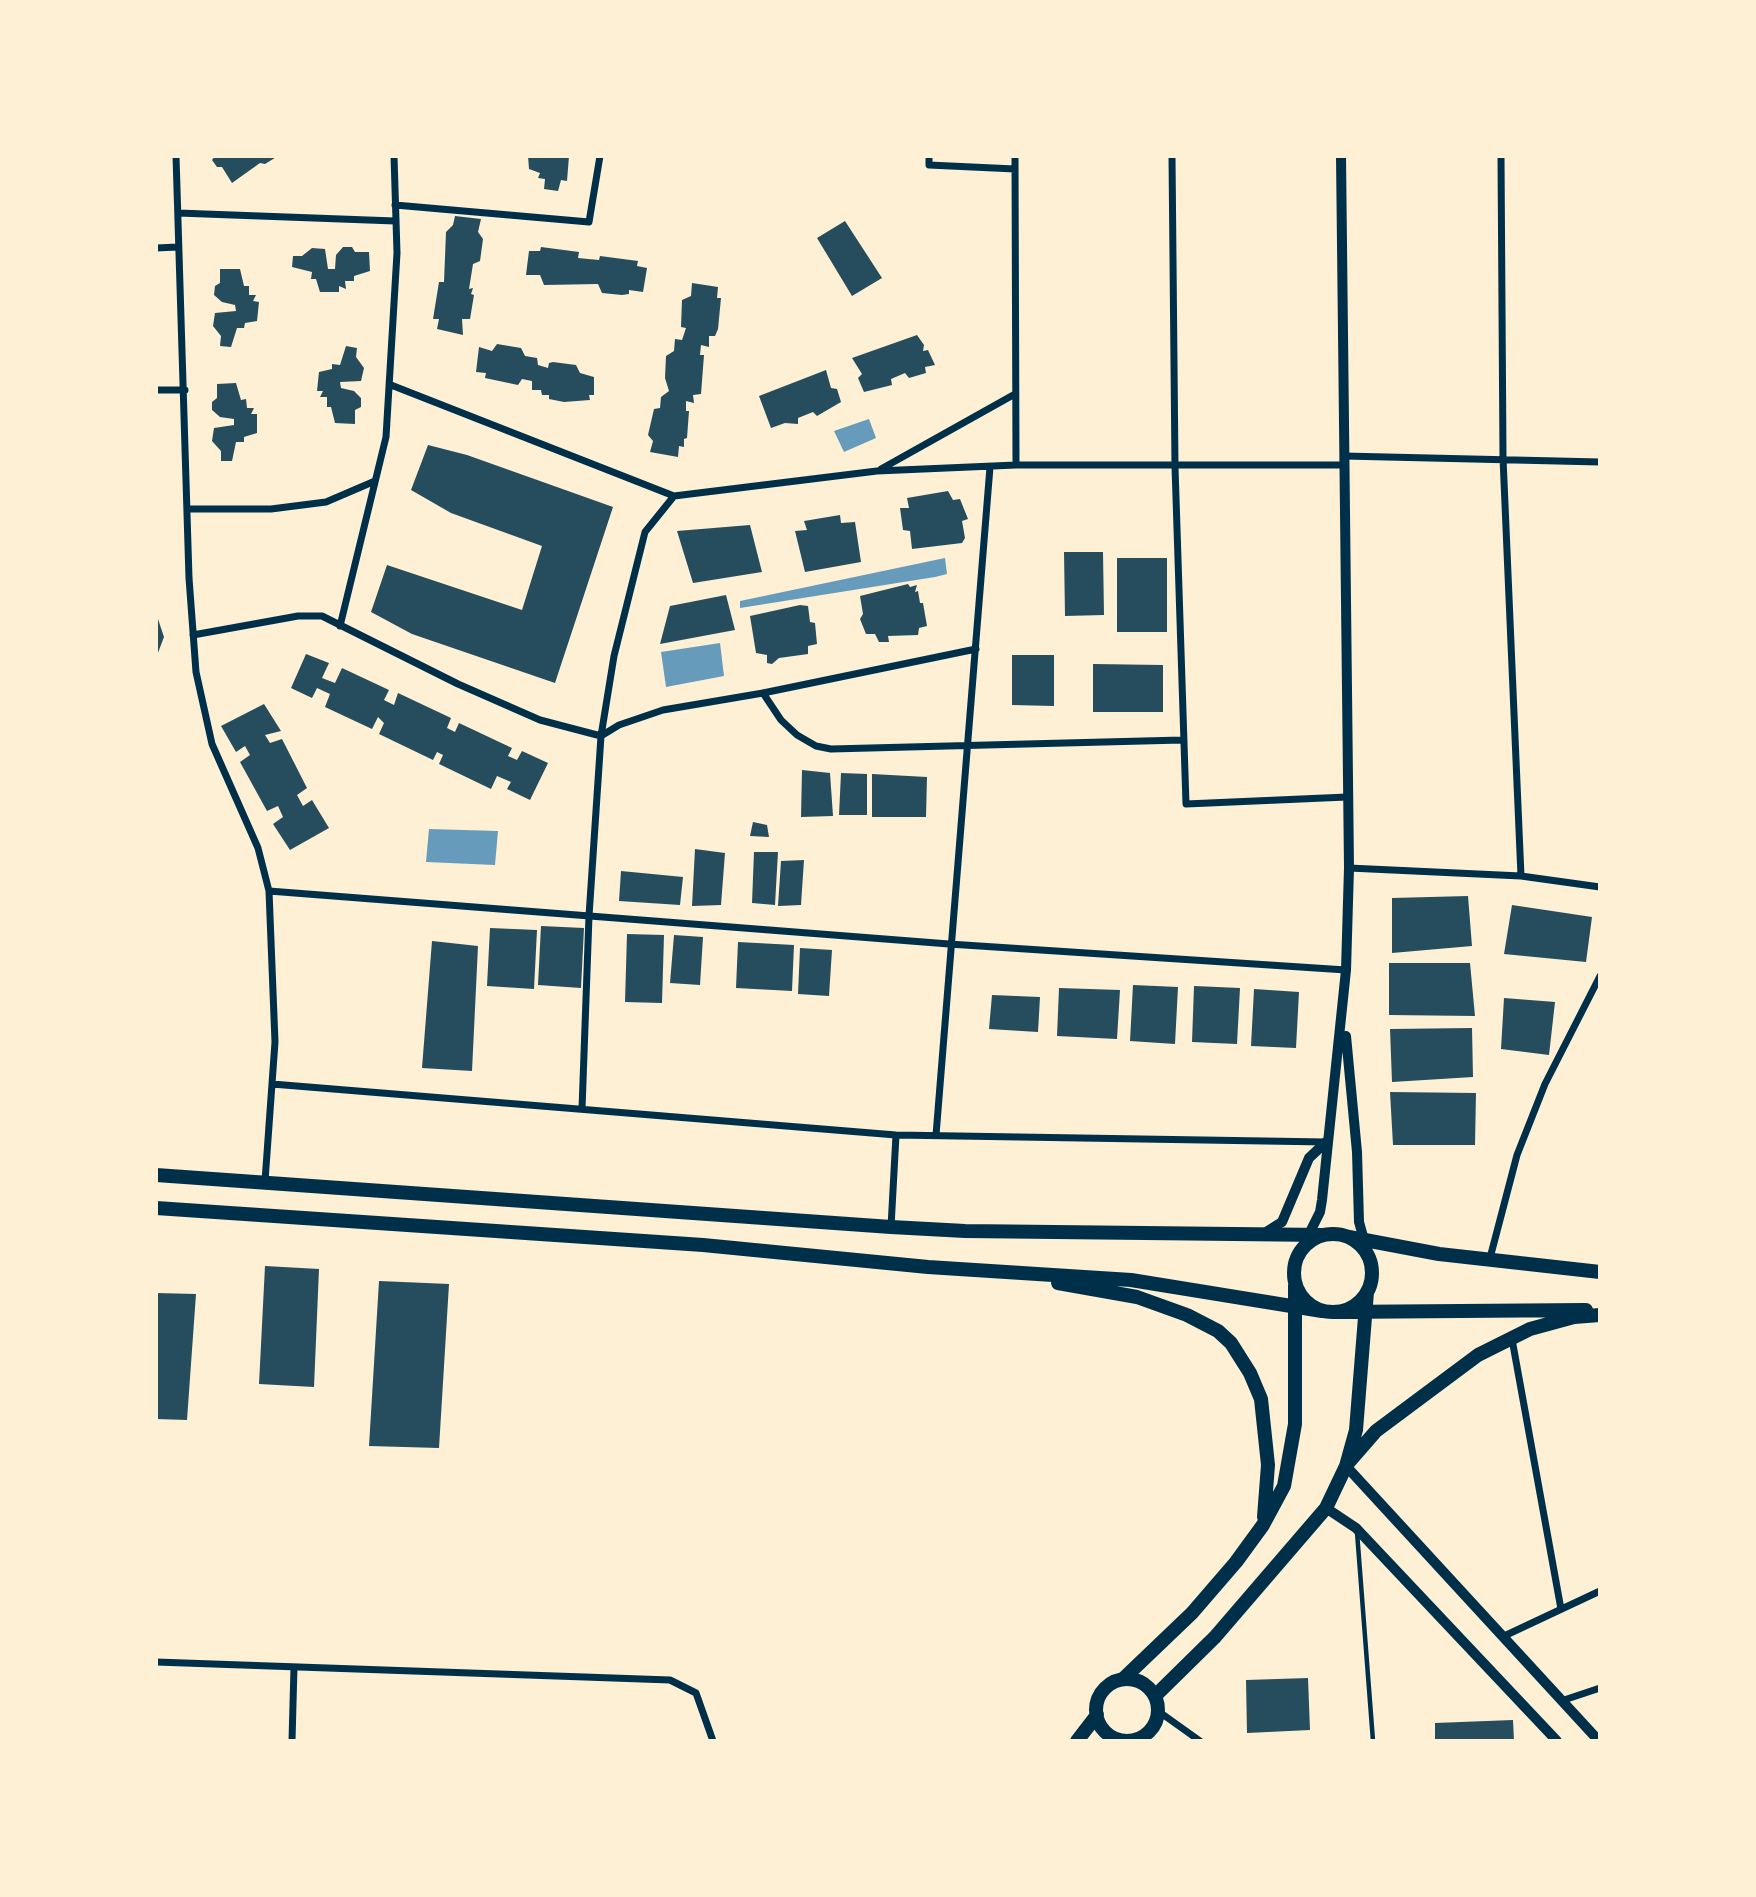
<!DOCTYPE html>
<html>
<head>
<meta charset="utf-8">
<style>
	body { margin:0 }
	#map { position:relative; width:1756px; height:1897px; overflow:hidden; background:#fdf0d5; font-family:Barlow,sans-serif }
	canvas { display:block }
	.frame { position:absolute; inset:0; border:158px solid #fdf0d5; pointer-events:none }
</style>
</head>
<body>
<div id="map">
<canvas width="1756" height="1897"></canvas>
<div class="frame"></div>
</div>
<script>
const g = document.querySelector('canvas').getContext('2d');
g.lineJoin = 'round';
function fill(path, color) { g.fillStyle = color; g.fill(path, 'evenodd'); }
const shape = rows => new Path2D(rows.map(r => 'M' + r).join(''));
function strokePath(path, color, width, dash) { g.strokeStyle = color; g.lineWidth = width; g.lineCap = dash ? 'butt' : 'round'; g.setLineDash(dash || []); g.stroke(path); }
fill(shape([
	[869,419,876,438,844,452,834,431],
	[945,558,947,574,935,577,740,608,740,601],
	[720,643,724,676,666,687,661,652],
	[429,829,498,831,495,865,426,862]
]), '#669bbc');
fill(shape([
	[215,156,278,156,265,164,260,163,232,183,222,167,217,167,212,160],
	[528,156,569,156,567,181,561,180,558,191,544,189,545,179,538,178,540,173,529,169],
	[455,216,481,219,478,232,483,239,480,261,473,264,469,289,473,288,471,294,474,295,470,319,462,319,463,335,437,329,439,319,433,319,439,282,444,282,446,232,453,225],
	[845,221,882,278,852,296,817,238],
	[343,247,352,247,355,252,369,252,370,271,354,276,354,281,345,281,346,289,339,286,339,292,320,292,316,279,311,279,312,272,292,267,293,256,302,256,312,248,325,249,328,269,335,269,336,255],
	[541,247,579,252,578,258,599,260,600,256,638,261,637,266,647,268,643,292,629,290,629,294,622,295,602,293,598,284,544,285,540,275,526,275,529,251,540,251],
	[220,269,240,269,244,286,249,286,249,295,256,295,253,301,259,302,257,321,245,323,244,328,237,328,231,347,220,346,221,336,213,326,215,313,236,311,235,305,222,302,214,295,215,286,220,283],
	[692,283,718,287,717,298,721,298,718,329,715,336,709,336,709,347,701,345,700,355,704,355,701,394,693,395,694,403,686,401,686,411,689,411,687,438,684,439,684,447,679,446,678,457,650,452,653,441,648,435,654,409,660,408,661,397,669,391,665,378,666,356,674,351,675,339,682,340,686,328,681,327,682,300,691,296],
	[917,335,924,345,923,351,928,350,935,365,925,367,926,373,909,378,905,373,891,379,892,385,864,392,858,378,862,374,852,358],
	[497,344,521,348,525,356,537,358,538,365,548,368,549,363,553,362,576,365,580,373,594,377,594,395,589,395,590,400,564,402,549,399,549,395,542,395,541,390,532,390,532,381,522,379,518,385,485,378,486,373,476,372,479,347,492,351],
	[346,346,357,348,356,357,364,368,361,381,340,382,341,388,354,391,361,398,361,407,355,410,355,424,335,423,331,407,327,407,327,397,320,397,323,391,317,391,319,372,332,369,332,364,340,365],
	[826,370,831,388,837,389,841,402,817,416,813,412,798,418,798,424,785,423,771,428,759,396],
	[236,383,241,400,246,399,247,408,254,408,251,414,257,414,257,433,244,437,244,442,236,442,232,461,221,461,221,451,212,441,214,428,234,425,234,419,220,417,212,410,212,402,217,398,217,384],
	[428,445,467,455,613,507,555,683,412,634,371,612,387,565,522,610,542,546,451,513,411,490],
	[948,491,953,500,960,499,968,519,962,521,965,538,962,543,912,549,910,531,903,530,900,508,909,508,907,498],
	[840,515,841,523,855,522,861,562,805,572,795,531,807,530,804,521],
	[750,525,762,572,693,583,677,531],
	[1064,552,1103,552,1104,615,1065,616],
	[1117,558,1167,558,1167,632,1117,632],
	[908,584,910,587,917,585,915,592,918,591,920,603,923,603,927,626,919,628,918,635,888,636,889,642,879,642,875,634,866,634,860,619,863,614,860,596],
	[726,595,735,630,660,644,670,606],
	[800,605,808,606,810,622,815,623,817,644,808,646,808,654,779,658,772,664,767,663,767,655,756,653,750,616],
	[156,613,164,637,156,658],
	[306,654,329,663,322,678,335,683,342,668,389,690,384,700,394,705,398,693,451,718,447,728,455,732,459,723,512,748,508,756,517,760,522,751,548,763,530,800,507,789,511,782,497,776,491,789,439,764,443,755,437,752,433,760,379,734,384,723,378,717,372,729,325,707,330,694,317,688,312,698,291,688],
	[1012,655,1054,655,1054,706,1012,705],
	[1093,664,1163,665,1163,712,1093,712],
	[264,704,281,731,265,735,270,743,282,739,307,788,297,795,303,806,312,800,329,828,290,850,273,824,283,817,278,806,267,811,240,762,250,755,245,746,236,752,221,726],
	[802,770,830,773,833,816,801,817],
	[841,773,867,774,867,815,839,815],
	[872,774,927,777,926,817,872,817],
	[753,822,767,825,769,837,750,836],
	[695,849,725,853,721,905,692,906],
	[754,852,778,852,775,905,752,903],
	[804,860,801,905,778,906,781,861],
	[621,871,683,877,680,905,619,901],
	[1468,896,1472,946,1392,953,1392,898],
	[1512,905,1592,917,1586,962,1504,954],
	[541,926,584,928,581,988,538,985],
	[490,928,537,930,534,989,487,986],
	[627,934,664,935,662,1003,625,1002],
	[674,935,703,937,700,985,670,983],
	[432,941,478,946,472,1071,422,1068],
	[738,942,794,945,792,991,736,988],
	[800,948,832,950,829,996,798,994],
	[1389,963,1470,963,1475,1016,1389,1015],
	[1133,985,1178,987,1175,1044,1130,1041],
	[1194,986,1240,988,1237,1044,1192,1042],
	[1059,988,1120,990,1117,1039,1057,1036],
	[1254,989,1299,992,1296,1048,1251,1046],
	[992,995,1040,997,1038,1032,989,1029],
	[1504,998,1555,1002,1549,1055,1501,1049],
	[1472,1028,1473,1077,1392,1082,1390,1029],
	[1390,1092,1476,1093,1475,1145,1393,1145],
	[265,1266,319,1269,314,1387,259,1384],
	[379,1281,449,1284,439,1448,369,1446],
	[156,1293,196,1294,187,1420,156,1419],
	[1308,1678,1310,1730,1247,1733,1246,1680],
	[1513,1720,1514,1741,1435,1741,1435,1723]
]), '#264d5e');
strokePath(shape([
	[1357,1532,1373,1741],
	[1127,1740,1130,1741]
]), '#003049', 4.5);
strokePath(shape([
	[176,156,189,578,196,672,212,744,258,848,269,891,275,1042,265,1181],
	[929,156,929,165,1015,169],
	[1015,156,1016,465],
	[1172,156,1175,467,1186,804,1347,797],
	[1501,156,1503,458,1521,876],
	[395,205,589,222,600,156],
	[178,213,395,221],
	[156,248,178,247],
	[391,385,674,496,877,471,1016,465,1344,465],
	[156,390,185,390],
	[1344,456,1600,462],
	[881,469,1015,394],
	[188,509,271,509,326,502,375,481],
	[340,626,386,437,397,253,394,156],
	[193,635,298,616,322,616,458,684,540,720,601,736,619,725,663,710,763,693,976,649],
	[763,693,781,720,797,735,816,746,831,749,1182,740],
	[1349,868,1521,876,1600,887],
	[269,891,949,944,1346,970],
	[272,1084,896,1135,1326,1142],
	[582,1109,589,916,601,736,614,656,645,532,674,496],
	[936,1135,990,467],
	[891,1227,896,1135],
	[1490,1258,1517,1155,1545,1084,1600,976],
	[1512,1339,1561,1609],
	[1502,1637,1600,1591],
	[156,1662,670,1680,696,1693,713,1741],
	[1561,1701,1600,1688],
	[1158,1711,1200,1741],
	[292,1741,294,1667]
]), '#003049', 7);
strokePath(shape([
	[1346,1466,1599,1741],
	[1326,1508,1356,1528,1557,1741]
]), '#003049', 10);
strokePath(shape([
	[1346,1036,1357,1152,1359,1222,1368,1254],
	[1263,1234,1282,1222,1309,1158,1326,1142],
	[1302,1248,1320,1212,1322,1200,1346,970,1349,868,1341,156]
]), '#003049', 10);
strokePath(shape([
	[156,1175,891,1227,965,1231,1323,1235],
	[156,1208,703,1245,928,1267,1131,1280,1322,1311],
	'1294 1273a39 39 0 1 1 78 0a39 39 0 1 1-78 0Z',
	[1349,1237,1439,1254,1600,1272],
	[1058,1283,1137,1297,1187,1315,1218,1331,1231,1343,1250,1373,1261,1399,1268,1465,1264,1517],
	[1335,1312,1586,1310],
	[1349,1462,1376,1431,1478,1355,1530,1329,1574,1317,1600,1315],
	[1123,1679,1192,1613,1236,1562,1263,1525,1284,1486,1295,1424,1295,1285],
	'1096 1710a31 31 0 1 1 62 0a31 31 0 1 1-62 0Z',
	[1155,1696,1215,1637,1326,1508,1346,1466,1356,1430,1367,1292],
	[1077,1741,1097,1715]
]), '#003049', 14);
</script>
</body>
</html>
